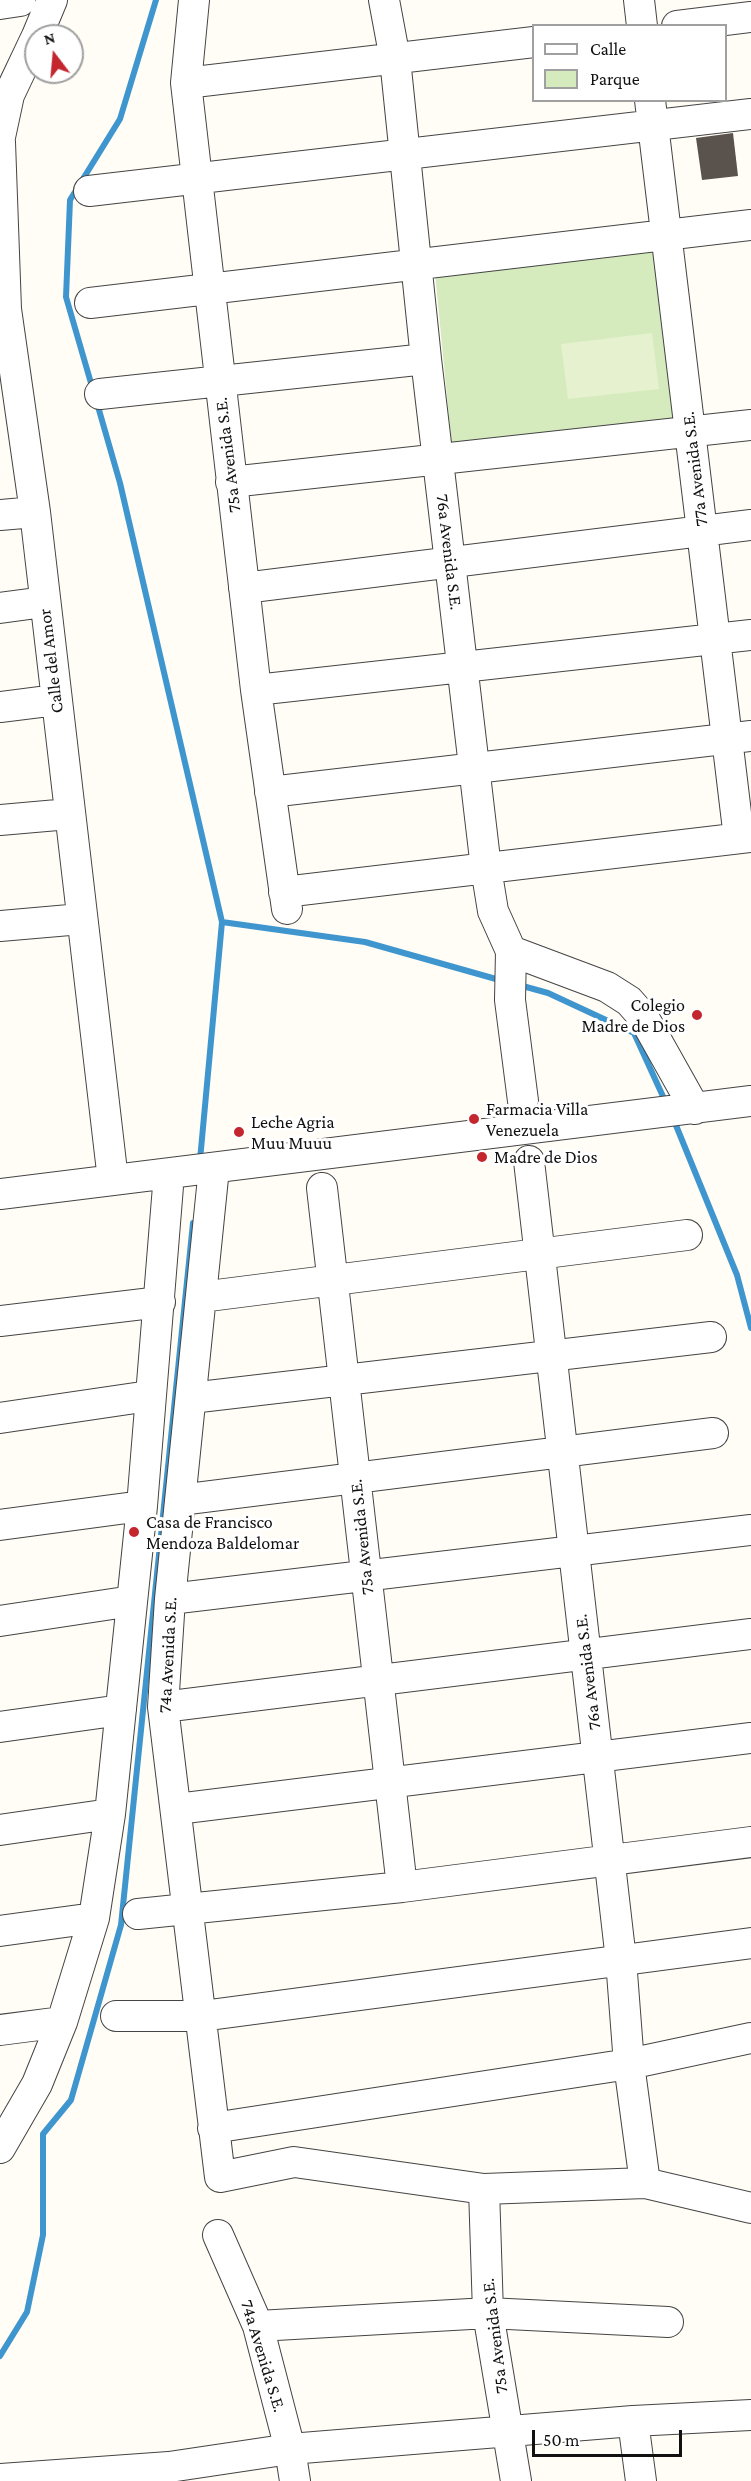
<!DOCTYPE html>
<html>
<head>
<meta charset="utf-8">
<style>
	body { margin:0 }
	#map { position:relative; width:751px; height:2481px; overflow:hidden; background:#fffdf5; font-family:"Crimson Pro",serif }
	canvas { display:block }
	.legend { position:absolute; left:532px; top:24px; width:195px; height:78px; box-sizing:border-box; background:#fff; border:2px solid #a0a0a0; margin:0; padding:8px 10px; list-style:none; font-size:18px; color:#111 }
	.legend li { display:flex; align-items:center; gap:12px; height:30px }
	.legend b { width:30px; border:2px solid #a0a0a0 }
	.north { position:absolute; left:24px; top:24px; width:60px; height:60px; box-sizing:border-box; background:#fff; border:2px solid #a0a0a0; border-radius:50%; rotate:344deg; font-size:16px; font-weight:700; line-height:24px; text-align:center; color:#111 }
	.north::after { content:''; display:block; margin:auto; width:21px; height:27px; background:#c4262e; clip-path:polygon(50% 0,100% 100%,50% 72%,0 100%) }
	.scale { position:absolute; left:532px; top:2430px; width:150px; height:27px; box-sizing:border-box; border:3px solid #111; border-top:0; padding-left:8px; font-size:18px; line-height:21px; white-space:nowrap; color:#111; -webkit-text-stroke:4px #fff; paint-order:stroke }
</style>
</head>
<body>
<div id="map">
<canvas width="751" height="2481"></canvas>
<ul class="legend">
<li><b style="height:8px;background:#fff"></b>Calle</li>
<li><b style="height:16px;background:#d5ebbd"></b>Parque</li>
</ul>
<div class="north">N</div>
<div class="scale">50 m</div>
</div>
<script>
const g = document.querySelector('canvas').getContext('2d');
g.lineJoin = 'round';
function fill(path, color) { g.fillStyle = color; g.fill(path, 'evenodd'); }
const shape = rows => new Path2D(rows.map(r => 'M' + r).join(''));
function strokePath(path, color, width, dash) { g.strokeStyle = color; g.lineWidth = width; g.lineCap = dash ? 'butt' : 'round'; g.setLineDash(dash || []); g.stroke(path); }
function write(font, color, halo, rows, align = 'center') {
  g.font = font + ' "Crimson Pro",serif'; g.lineWidth = 6; g.setLineDash([]); g.textBaseline = 'middle'; g.strokeStyle = halo; g.fillStyle = color; for (const [text, x, y, turn = 0] of rows) {
    g.save(); g.translate(x, y); g.rotate((+turn || 0) * Math.PI / 180); g.textAlign = isNaN(turn) ? turn : align; if (halo) g.strokeText(text, 0, 0); g.fillText(text, 0, 0); g.restore();
  }
}
fill(shape([
	[654,246,677,420,452,448,435,273]
]), '#d5ebbd');
fill(shape([
	[652,333,659,389,568,399,561,344]
]), '#e6f2cf');
strokePath(shape([
	[93,390,66,297,70,200,120,119,156,0],
	[97,403,120,483,222,922,200,1160],
	[222,922,365,942,503,981],
	[519,985,548,993,634,1033,666,1103],
	[673,1118,737,1275,751,1328],
	[0,2356,27,2312,43,2235,43,2134,71,2100,121,1925,193,1223]
]), '#3f96cf', 6);
fill(shape([
	[733,133,738,176,702,180,696,138]
]), '#5a524d');
const minor = shape([
	[194,0,186,83,256,690,287,909],
	[384,0,395,59,426,359,486,868,493,911,511,951,510,1000,523,1101],
	[639,0,642,26],
	[0,4,20,1],
	[677,26,751,17],
	[37,36,52,0],
	[186,83,534,42],
	[650,100,739,838],
	[0,137,9,95,36,38],
	[0,142,6,309,35,512,113,1180],
	[89,191,751,114],
	[90,303,751,225],
	[100,394,426,359],
	[231,482,751,425],
	[0,515,35,512],
	[244,588,751,525],
	[0,608,44,602],
	[256,690,751,635],
	[0,707,56,700],
	[270,792,751,736],
	[0,820,69,814],
	[284,892,751,837],
	[0,926,81,919],
	[511,951,607,987,629,1001,644,1018,695,1109],
	[529,1161,621,1960,629,2064,645,2183],
	[214,1168,170,1599,163,1707,220,2177,294,2162,484,2189,645,2183,751,2208],
	[322,1188,402,1887],
	[0,1194,751,1101],
	[201,1297,687,1235],
	[0,1321,160,1302],
	[191,1398,711,1337],
	[0,1418,149,1396],
	[180,1500,713,1433],
	[0,1525,142,1506],
	[170,1599,751,1530],
	[0,1621,132,1601],
	[163,1707,751,1634],
	[0,1727,121,1710],
	[177,1809,751,1738],
	[0,1830,110,1814],
	[138,1914,402,1887,751,1842],
	[0,1931,94,1918],
	[116,2016,202,2016,751,1943],
	[0,2030,62,2022],
	[213,2128,629,2064,751,2038],
	[0,2148,37,2084,62,2022,94,1918,110,1814,142,1506,169,1174],
	[484,2189,488,2313,516,2481],
	[218,2235,258,2326,290,2449,295,2481],
	[258,2326,488,2313,668,2322],
	[633,2421,641,2481],
	[0,2479,169,2467,290,2449,633,2421,751,2415]
]);
strokePath(minor, '#444', 32);
strokePath(minor, '#fff', 30);
for (const [x, y, r, color] of [
	[697,1015,6,"#c4262e"],
	[474,1119,6,"#c4262e"],
	[239,1132,6,"#c4262e"],
	[482,1157,6,"#c4262e"],
	[134,1532,6,"#c4262e"]
]) { const dot = new Path2D(); dot.arc(x, y, r, 0, 2 * Math.PI); g.fillStyle = color; g.fill(dot); strokePath(dot, '#fff', 2); }
write('18px', '#111', '#fff', [
	["75a Avenida S.E.",228,455,-97],
	["77a Avenida S.E.",695,469,-97],
	["76a Avenida S.E.",449,552,83],
	["Calle del Amor",51,661,-97],
	["75a Avenida S.E.",362,1537,-96],
	["74a Avenida S.E.",168,1655,-87],
	["76a Avenida S.E.",588,1672,-97],
	["75a Avenida S.E.",495,2336,-97],
	["74a Avenida S.E.",263,2356,73]
]);
write('18px', '#111', '#fff', [
	["Colegio",685,1005,"right"],
	["Madre de Dios",685,1026,"right"],
	["Farmacia Villa",486,1109],
	["Venezuela",486,1130],
	["Leche Agria",251,1122],
	["Muu Muuu",251,1143],
	["Madre de Dios",494,1157],
	["Casa de Francisco",146,1522],
	["Mendoza Baldelomar",146,1543]
], 'left');
</script>
</body>
</html>
